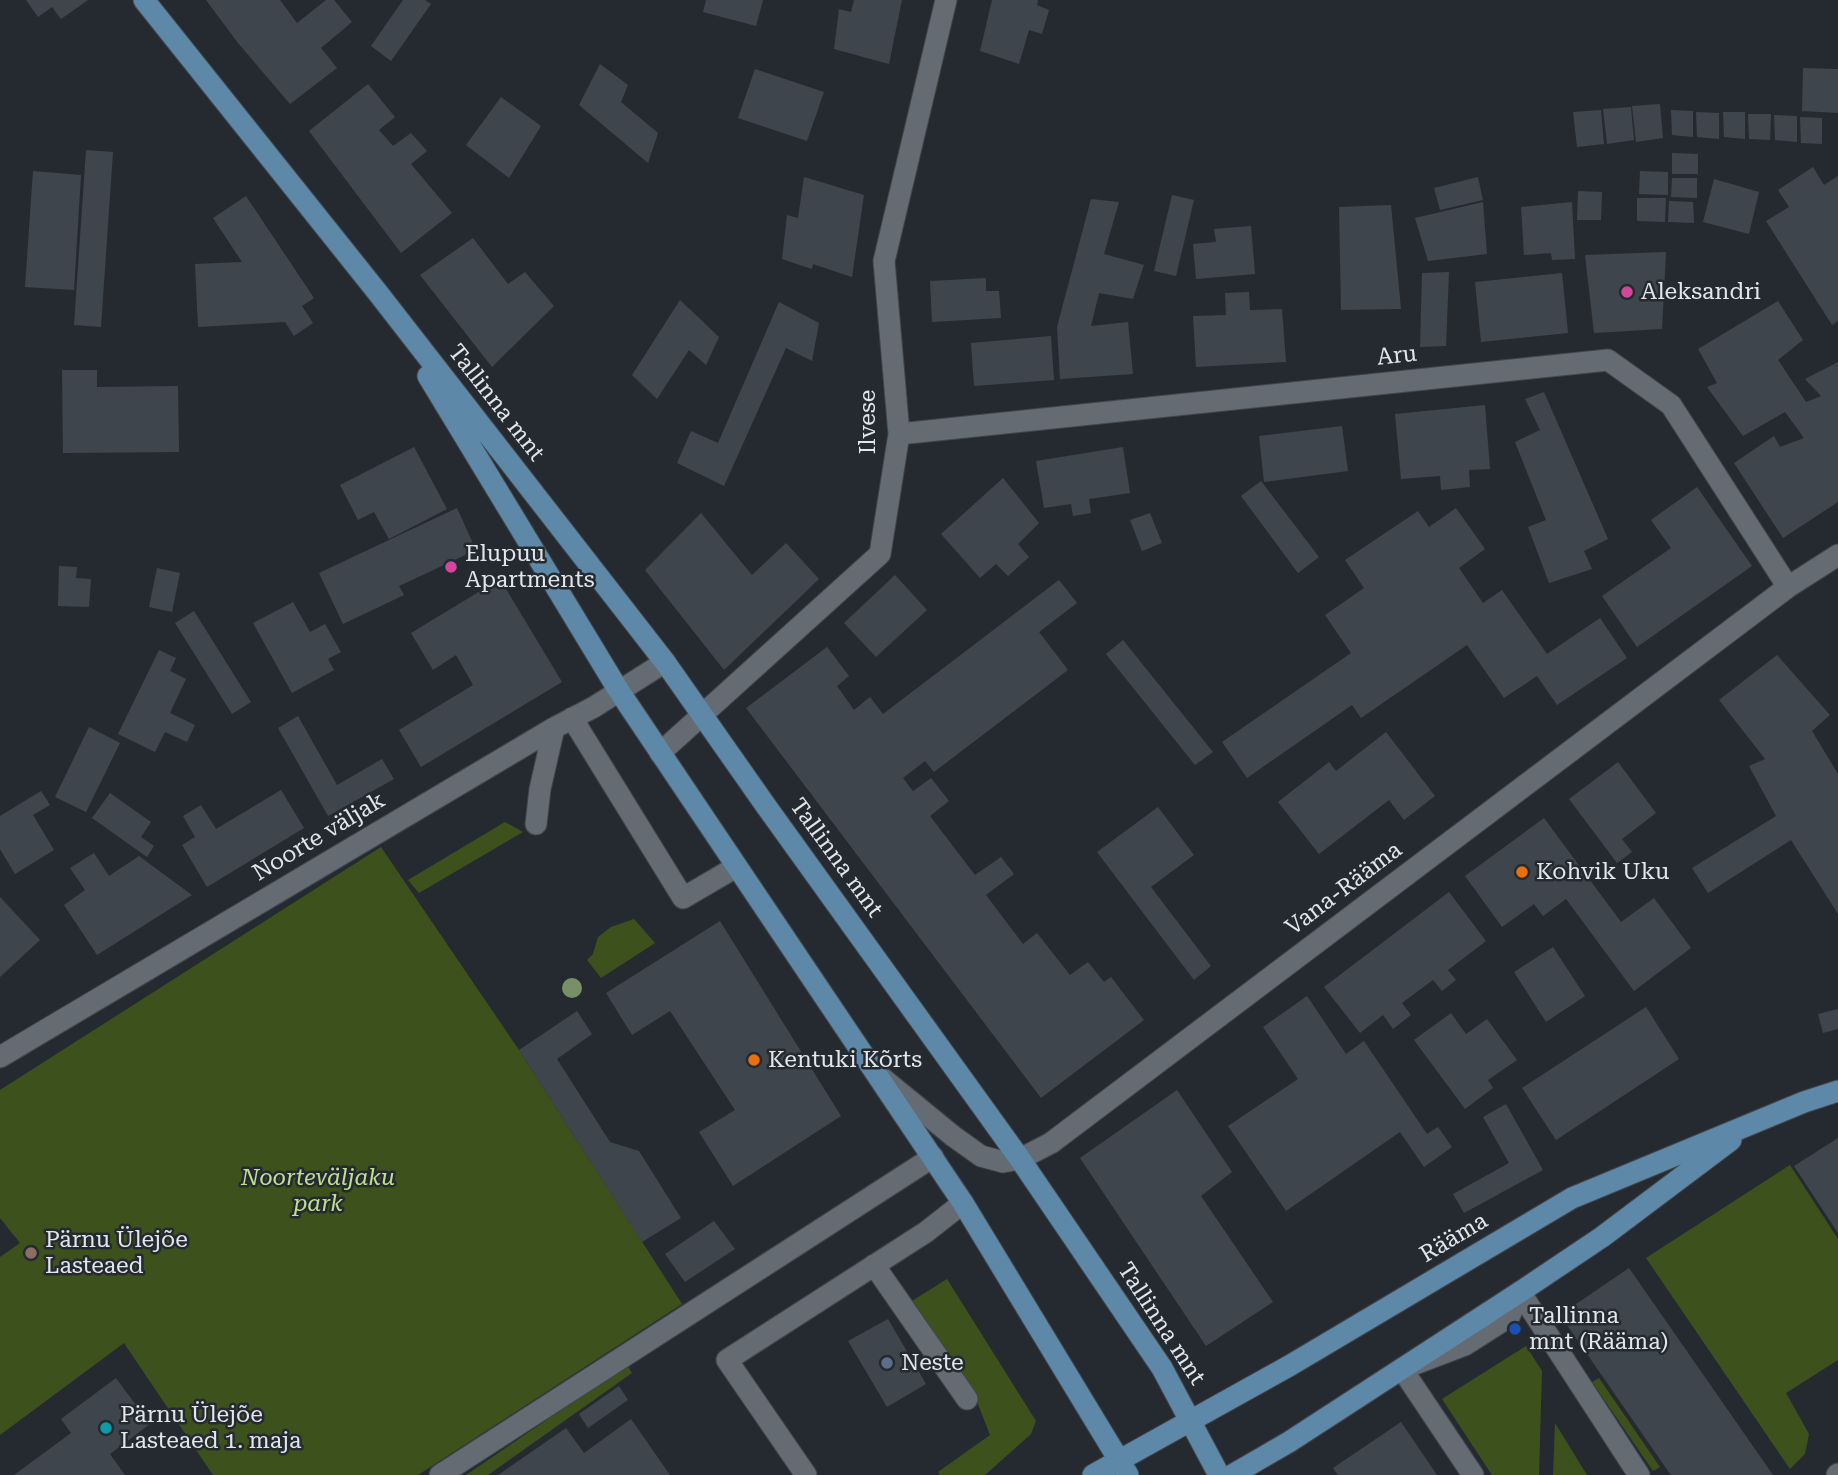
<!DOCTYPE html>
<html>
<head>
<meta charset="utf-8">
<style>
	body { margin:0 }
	canvas { display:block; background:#252a31 }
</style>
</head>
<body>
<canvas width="1838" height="1475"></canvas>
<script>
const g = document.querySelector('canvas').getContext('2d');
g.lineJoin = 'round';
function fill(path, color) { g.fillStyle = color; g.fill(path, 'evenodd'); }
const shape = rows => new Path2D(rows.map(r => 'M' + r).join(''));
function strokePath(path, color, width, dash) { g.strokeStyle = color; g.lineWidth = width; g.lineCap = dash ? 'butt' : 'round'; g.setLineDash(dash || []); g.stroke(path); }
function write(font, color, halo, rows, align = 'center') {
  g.font = font + ' "Roboto Serif",serif'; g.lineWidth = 5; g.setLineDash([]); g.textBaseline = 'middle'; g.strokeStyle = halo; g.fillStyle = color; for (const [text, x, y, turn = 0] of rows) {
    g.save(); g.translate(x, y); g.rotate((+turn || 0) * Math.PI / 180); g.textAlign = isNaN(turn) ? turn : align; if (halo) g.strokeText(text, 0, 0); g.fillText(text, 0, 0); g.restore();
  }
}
fill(shape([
	[505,822,523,832,419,893,408,880],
	[381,847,519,1050,682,1304,418,1475,213,1475,124,1343,0,1435,0,1257,20,1243,0,1218,0,1090],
	[634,919,655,943,601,978,587,960,593,954,598,937,611,927],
	[1790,1165,1838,1239,1838,1360,1786,1393,1809,1434,1805,1454,1790,1469,1646,1258],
	[947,1279,1036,1421,1031,1434,985,1475,940,1475,938,1472,990,1435,974,1394,912,1301],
	[1526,1346,1542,1371,1539,1475,1492,1475,1442,1399],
	[627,1365,632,1373,488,1475,466,1475],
	[1599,1378,1660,1467,1653,1471,1592,1382],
	[1555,1423,1587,1475,1553,1475]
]), '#3d511c');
fill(shape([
	[26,0,88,0,61,19,52,7,38,17],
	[206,0,280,0,297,23,326,0,334,0,352,22,321,48,337,68,290,104,238,43],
	[403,0,425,0,431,4,391,61,371,46],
	[706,0,763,0,756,26,703,12],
	[854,0,902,0,889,64,834,49,839,9,851,12],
	[992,0,1038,0,1037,5,1049,10,1042,34,1029,30,1019,64,980,51],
	[600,64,628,85,621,102,658,133,648,163,579,105],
	[1803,68,1838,69,1838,113,1802,111],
	[755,69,824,92,807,141,738,118],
	[368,84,395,117,379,130,393,146,411,133,427,151,411,164,452,213,401,253,309,131],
	[501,97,541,126,509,178,466,145],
	[1660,104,1663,138,1636,142,1632,106],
	[1631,107,1634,140,1607,144,1603,109],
	[1601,110,1604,144,1577,147,1573,112],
	[1671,110,1693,111,1693,137,1672,135],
	[1696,112,1719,113,1719,139,1697,137],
	[1723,112,1745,112,1745,139,1724,137],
	[1748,114,1771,114,1770,140,1749,139],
	[1774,115,1797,116,1797,142,1775,140],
	[1800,117,1822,118,1822,144,1801,143],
	[86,150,113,152,101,327,74,325],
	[1672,153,1698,154,1698,174,1672,174],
	[1813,167,1824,185,1838,176,1838,321,1832,325,1766,221,1789,207,1778,190],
	[33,171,81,175,74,290,25,287],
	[1640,171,1668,172,1668,195,1639,194],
	[804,177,864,195,852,277,813,264,812,269,782,259,787,215,798,218],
	[1478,177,1483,200,1440,210,1434,188],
	[1672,178,1697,178,1697,198,1671,197],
	[1714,179,1759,192,1749,234,1703,222],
	[1578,191,1602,192,1601,220,1577,220],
	[1172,195,1194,200,1176,276,1154,271],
	[246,196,314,298,302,306,313,323,294,336,285,322,198,327,195,264,242,262,213,218],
	[1637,198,1666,198,1665,222,1637,221],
	[1091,199,1119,202,1104,254,1144,265,1133,299,1099,293,1091,326,1128,322,1133,374,1060,379,1057,327],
	[1669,201,1693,202,1694,223,1668,222],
	[1483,202,1487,254,1428,261,1415,218],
	[1572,202,1575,259,1552,260,1551,253,1524,255,1521,207],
	[1391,205,1401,309,1341,310,1339,207],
	[1251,226,1255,274,1196,279,1193,244,1216,242,1214,229],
	[473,238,508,284,525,272,554,306,492,367,420,275],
	[1666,252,1662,329,1594,333,1585,255],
	[1449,272,1446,346,1420,347,1422,273],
	[1562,273,1568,333,1481,342,1475,282],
	[986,278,986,291,999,291,1001,318,932,322,930,281],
	[1249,292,1250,310,1282,309,1286,362,1196,367,1193,316,1226,315,1225,293],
	[680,300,719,337,706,365,689,350,657,399,632,375],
	[1778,301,1803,340,1778,360,1806,402,1821,396,1805,379,1838,362,1838,502,1783,538,1734,463,1774,436,1780,447,1804,438,1785,412,1743,436,1707,387,1717,383,1698,349],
	[779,302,819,323,812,361,786,348,724,486,677,463,691,431,718,443],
	[1051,336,1054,380,974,386,971,343],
	[62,370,97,370,97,387,178,386,179,452,63,453],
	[1544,392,1608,539,1584,551,1592,569,1549,583,1528,527,1546,520,1515,442,1540,430,1525,399],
	[1485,405,1490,469,1469,470,1470,487,1441,490,1440,476,1401,479,1395,414],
	[1342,426,1348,471,1264,482,1259,436],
	[414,447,447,509,389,539,374,512,358,520,340,485],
	[1123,447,1130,493,1089,499,1091,513,1073,516,1071,504,1044,508,1036,461],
	[1003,478,1039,523,1018,544,1029,557,1008,576,996,564,980,578,941,534],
	[1261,481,1319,557,1298,573,1241,496],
	[1697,487,1752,566,1637,647,1602,596,1671,548,1651,520],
	[457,508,476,550,399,586,404,595,343,624,319,573],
	[1456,508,1485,549,1459,568,1483,603,1502,590,1547,654,1600,618,1627,658,1557,705,1537,676,1504,698,1467,645,1361,718,1352,705,1247,778,1222,742,1351,653,1325,615,1364,588,1345,560,1418,511,1429,527],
	[701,513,752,575,786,543,819,579,724,670,645,570],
	[1150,513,1162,543,1142,551,1130,520],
	[59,566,77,567,76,578,91,579,89,607,58,606],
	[157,568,180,573,172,612,149,607],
	[895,575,927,610,876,657,844,623],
	[500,579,562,682,421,767,399,730,473,685,456,655,433,670,411,633],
	[1059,580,1077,603,1039,632,1068,670,934,772,925,761,903,778,913,791,931,778,949,801,930,816,975,875,1001,857,1014,874,986,895,1023,944,1037,933,1070,975,1088,962,1104,982,1111,977,1144,1020,1041,1098,746,708,827,647,849,676,837,686,854,710,870,697,883,714],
	[293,602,310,632,325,624,341,652,328,659,334,670,292,693,253,623],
	[194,611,251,702,232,714,175,623],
	[1123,640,1213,752,1195,765,1106,654],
	[159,650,176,658,170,671,186,679,170,713,195,725,187,742,165,732,155,752,118,734],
	[1777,655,1830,715,1812,731,1838,774,1838,914,1791,840,1708,893,1692,868,1776,816,1749,766,1765,759,1719,700],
	[298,716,337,785,382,759,394,779,328,816,278,728],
	[89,727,120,743,86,812,55,797],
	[1386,732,1435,796,1404,820,1389,800,1319,854,1278,802,1329,762,1336,771],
	[1618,762,1656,813,1622,839,1632,852,1617,863,1569,799],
	[281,790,304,828,207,887,182,845,195,837,183,816,201,805,216,829],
	[41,791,50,805,33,815,54,850,15,874,0,849,0,816],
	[110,793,151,822,141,837,154,846,147,857,92,818],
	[1158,807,1194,855,1151,887,1211,966,1194,980,1097,852],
	[1544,818,1621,922,1654,898,1691,948,1634,991,1566,899,1543,916,1534,904,1502,927,1465,876],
	[94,853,109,876,139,856,192,895,97,955,64,905,85,890,70,868],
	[1449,892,1486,941,1448,970,1456,980,1442,991,1433,980,1402,1003,1411,1015,1393,1029,1383,1015,1360,1033,1324,987],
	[0,897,40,940,0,977],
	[720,921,841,1116,733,1186,699,1132,735,1110,670,1011,632,1035,606,993],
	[1553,947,1585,996,1546,1022,1514,972],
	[1307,996,1346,1054,1364,1041,1427,1134,1438,1127,1452,1147,1424,1167,1400,1132,1286,1211,1228,1126,1298,1079,1263,1027],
	[1646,1007,1679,1059,1556,1140,1522,1088],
	[1838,1009,1838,1029,1823,1033,1818,1014],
	[577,1011,592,1034,557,1059,610,1142,639,1151,681,1218,642,1242,519,1050],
	[1451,1013,1466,1034,1487,1019,1517,1060,1488,1080,1493,1088,1465,1109,1414,1040],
	[1177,1090,1232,1172,1201,1196,1273,1302,1206,1346,1080,1158],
	[1506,1104,1543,1170,1464,1213,1453,1194,1509,1163,1483,1117],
	[1838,1138,1838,1233,1794,1166],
	[714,1221,735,1249,685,1282,665,1254],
	[1629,1268,1773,1475,1671,1475,1668,1471,1560,1315],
	[888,1319,926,1384,887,1407,848,1341],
	[116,1378,150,1424,110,1454,125,1475,14,1475,71,1433,61,1419],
	[619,1386,628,1400,588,1428,579,1414],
	[631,1419,670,1475,498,1475,566,1428,584,1453],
	[1401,1422,1437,1475,1338,1475,1333,1468]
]), '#3f454d');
const minor = shape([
	[899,434,1608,360,1671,405,1788,587],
	[572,718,683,898,736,867],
	[660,753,880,554,899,434,884,261,946,0],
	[536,824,540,789,554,728],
	[0,1057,554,728,594,707,665,662],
	[881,1077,953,1136,981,1156,1003,1162,1020,1159,1051,1143,1788,587,1838,555],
	[874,1265,967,1399],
	[1520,1292,1639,1475],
	[440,1475,933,1157],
	[806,1475,727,1360,926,1232,963,1203],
	[1473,1475,1402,1369,1465,1345,1509,1317,1520,1292],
	[1837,1475,1838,1474]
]);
const major = shape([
	[144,0,378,293,665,662,766,806,1020,1159,1162,1368,1219,1475],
	[428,376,619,691,963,1203,1128,1475],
	[1093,1475,1289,1366,1572,1198,1804,1102,1838,1091],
	[1232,1475,1289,1442,1520,1292,1602,1237,1731,1140]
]);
strokePath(minor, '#41464b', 23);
strokePath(major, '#41464b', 23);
strokePath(minor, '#646b73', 21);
strokePath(major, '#5d88a7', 21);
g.fillStyle = '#798f65';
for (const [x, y] of [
	[572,988]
]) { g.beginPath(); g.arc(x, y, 10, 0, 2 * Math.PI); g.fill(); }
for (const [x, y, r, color] of [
	[1627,292,7,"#d1479c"],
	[451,567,7,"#d1479c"],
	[1522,872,7,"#e8710a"],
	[754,1060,7,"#e8710a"],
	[31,1253,7,"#8d6e63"],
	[1515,1329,7,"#1a4fb4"],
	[887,1363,7,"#5c6f8a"],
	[106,1428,7,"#0f9aa8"]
]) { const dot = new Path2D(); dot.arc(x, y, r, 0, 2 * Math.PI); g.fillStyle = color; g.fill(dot); strokePath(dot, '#252a31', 2.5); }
write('23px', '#e2e6eb', '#252a31', [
	["Aleksandri",1641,292],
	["Elupuu",465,554],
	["Apartments",465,580],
	["Kohvik Uku",1536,872],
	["Kentuki Kõrts",768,1060],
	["Pärnu Ülejõe",45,1240],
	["Lasteaed",45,1266],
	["Tallinna",1529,1316],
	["mnt (Rääma)",1529,1342],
	["Neste",901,1363],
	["Pärnu Ülejõe",120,1415],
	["Lasteaed 1. maja",120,1441]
], 'left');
write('23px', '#e2e6eb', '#252a31', [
	["Aru",1397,356,-6],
	["Tallinna mnt",496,403,52],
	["Ilvese",868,422,-90],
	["Noorte väljak",319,837,-31],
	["Tallinna mnt",836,858,54],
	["Vana-Rääma",1344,889,-37],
	["Rääma",1454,1238,-31],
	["Tallinna mnt",1161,1324,57]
]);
write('italic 23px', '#bee18f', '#252a31', [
	["Noorteväljaku",318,1178],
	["park",318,1204]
]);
</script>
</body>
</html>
